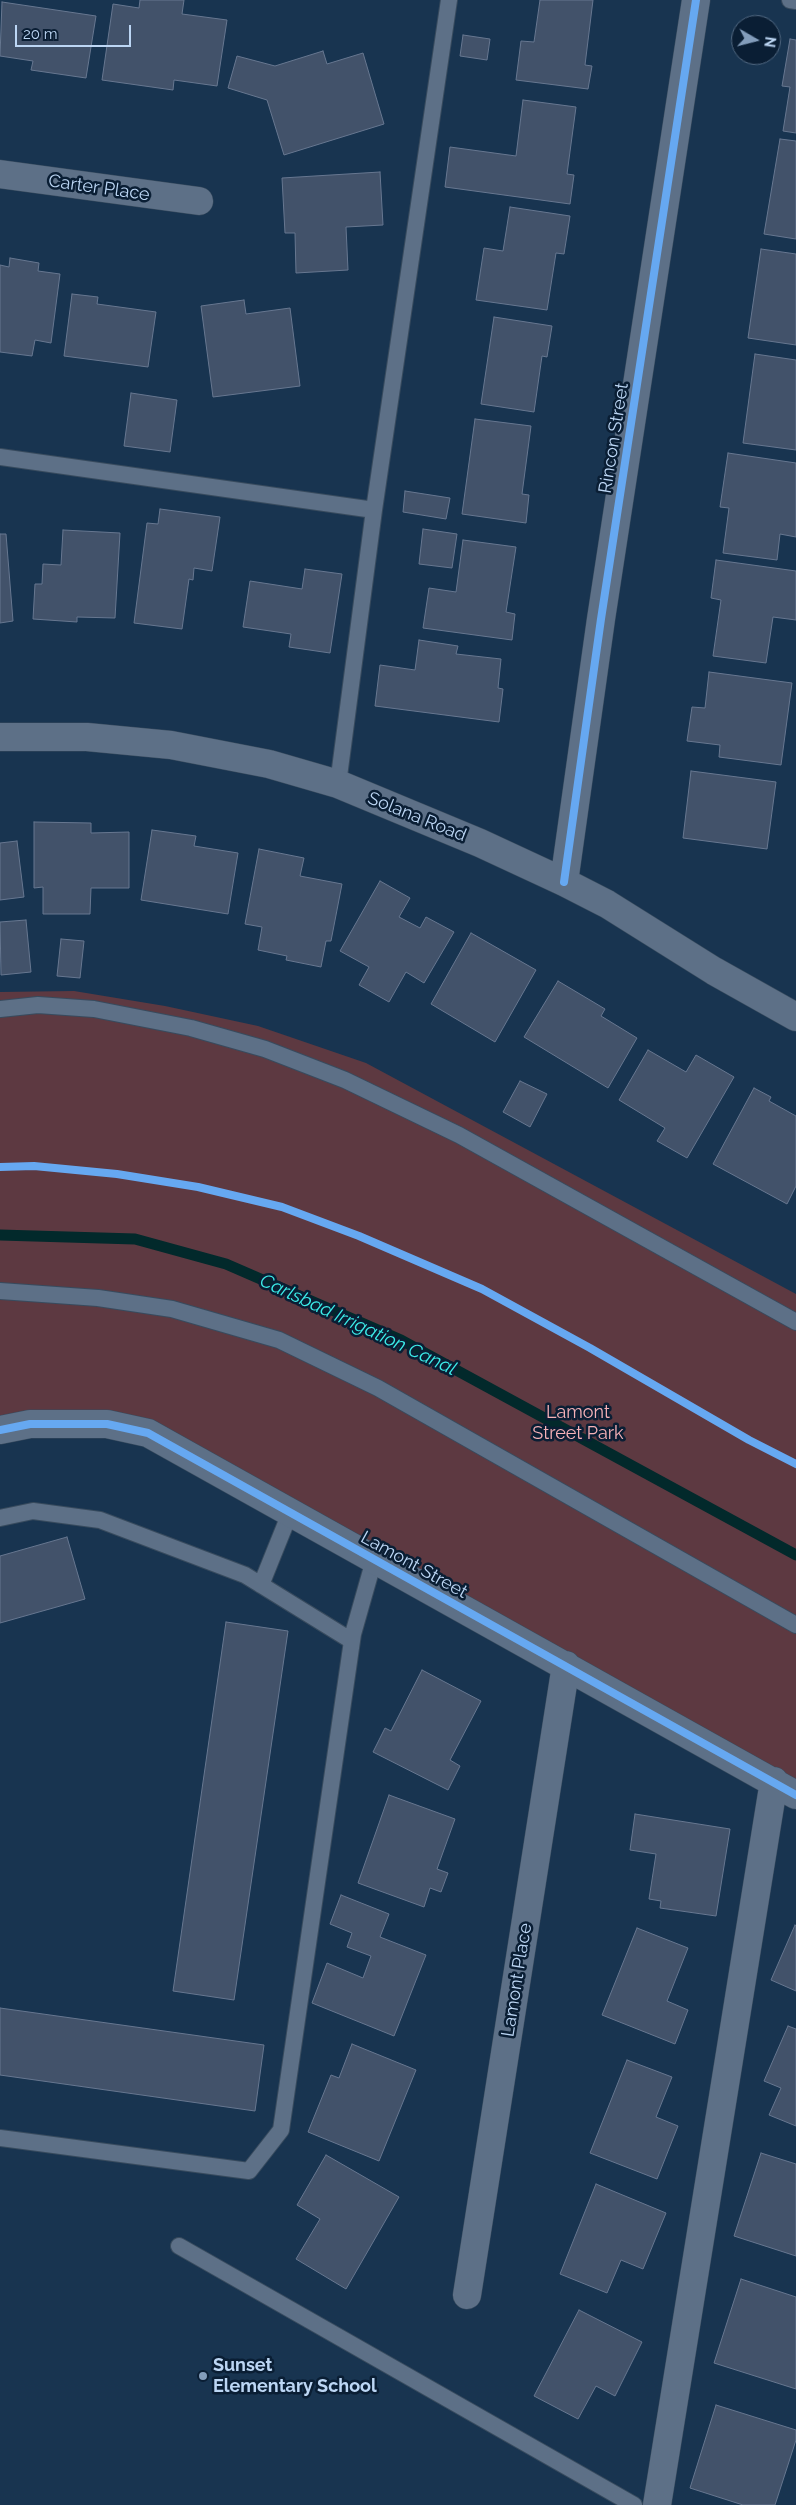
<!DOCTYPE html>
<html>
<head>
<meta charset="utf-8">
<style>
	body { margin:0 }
	#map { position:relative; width:796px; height:2505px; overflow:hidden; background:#183450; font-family:Raleway,sans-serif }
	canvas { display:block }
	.north { position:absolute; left:731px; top:15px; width:50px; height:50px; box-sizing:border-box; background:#0a1e34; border:1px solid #516881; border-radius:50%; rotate:98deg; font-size:14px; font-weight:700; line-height:20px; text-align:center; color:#bcd6f4 }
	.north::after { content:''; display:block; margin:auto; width:18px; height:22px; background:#839dbb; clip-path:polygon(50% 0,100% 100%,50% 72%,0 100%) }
	.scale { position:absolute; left:15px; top:25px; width:116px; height:22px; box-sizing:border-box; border:2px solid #bcd6f4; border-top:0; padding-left:6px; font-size:15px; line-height:18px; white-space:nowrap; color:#bcd6f4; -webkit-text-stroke:4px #0a1e34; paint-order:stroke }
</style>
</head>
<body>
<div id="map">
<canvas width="796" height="2505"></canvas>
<div class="north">N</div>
<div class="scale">20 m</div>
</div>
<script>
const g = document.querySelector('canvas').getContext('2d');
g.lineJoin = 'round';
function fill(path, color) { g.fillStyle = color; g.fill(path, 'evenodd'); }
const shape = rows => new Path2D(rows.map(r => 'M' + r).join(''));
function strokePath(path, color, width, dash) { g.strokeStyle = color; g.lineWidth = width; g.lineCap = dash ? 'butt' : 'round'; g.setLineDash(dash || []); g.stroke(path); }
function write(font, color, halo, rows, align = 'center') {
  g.font = font + ' Raleway,sans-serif'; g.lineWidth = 5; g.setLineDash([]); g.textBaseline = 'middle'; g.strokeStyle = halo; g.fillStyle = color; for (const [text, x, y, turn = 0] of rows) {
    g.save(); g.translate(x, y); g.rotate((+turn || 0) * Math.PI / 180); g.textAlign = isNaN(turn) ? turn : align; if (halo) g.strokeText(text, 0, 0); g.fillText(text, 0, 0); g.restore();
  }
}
fill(shape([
	[74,991,165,1006,258,1026,366,1063,796,1294,796,1795,148,1433,0,1430,0,992]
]), '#5d3941');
strokePath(shape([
	[0,1235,135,1239,226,1264,401,1340,796,1555]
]), '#02292b', 11);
const building = shape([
	[140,0,184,0,182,14,227,20,217,86,174,80,173,90,102,80,113,4,139,8,140,0],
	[540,0,593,0,585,65,592,66,588,89,516,80,521,41,534,42,540,0],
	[2,2,96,16,86,78,31,70,33,61,0,56,2,2],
	[463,35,490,39,487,60,460,56,463,35],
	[790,39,796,40,796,133,783,131,790,87,782,86,790,39],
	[323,51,327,64,363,53,384,124,284,155,267,100,228,88,237,56,275,66,323,51],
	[523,100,576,107,567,174,574,175,570,204,445,187,450,147,516,156,523,100],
	[780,139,796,141,796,239,764,234,780,139],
	[380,172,383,225,346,227,348,270,296,273,295,233,285,233,282,178,380,172],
	[510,207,570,216,564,254,556,253,547,310,476,300,484,248,503,251,510,207],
	[761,249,796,254,796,345,748,338,761,249],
	[10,258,39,263,38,271,60,274,51,343,35,340,32,356,0,352,0,265,9,267,10,258],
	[72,294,98,297,97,304,156,312,148,367,64,356,72,294],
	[244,300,246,314,290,308,300,386,213,397,201,306,244,300],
	[494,317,552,326,547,357,542,356,534,412,481,404,494,317],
	[755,354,796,360,796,450,743,443,755,354],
	[131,393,177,400,170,452,124,446,131,393],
	[475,419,531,426,522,494,529,495,526,523,462,514,475,419],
	[728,453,796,463,796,537,780,534,777,560,723,553,729,508,720,507,728,453],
	[405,491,450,498,446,519,403,512,405,491],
	[160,509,220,517,212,571,194,568,193,580,189,579,182,629,134,623,147,523,158,524,160,509],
	[423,529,457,534,452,568,419,564,423,529],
	[63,530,120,533,115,618,77,617,77,622,33,619,35,584,42,584,43,564,61,565,63,530],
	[0,534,6,534,13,621,0,623,0,534],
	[463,540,516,547,506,612,515,614,512,640,423,628,429,588,456,592,463,540],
	[716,560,796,571,796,620,773,617,766,663,713,656,721,600,711,598,716,560],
	[305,569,342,574,330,653,289,647,291,634,243,627,250,581,302,589,305,569],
	[419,640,458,646,456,654,501,659,498,688,503,689,499,722,375,706,380,665,415,670,419,640],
	[709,672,792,683,781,765,719,757,720,745,687,741,692,707,705,708,709,672],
	[691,771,776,782,767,849,683,838,691,771],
	[34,822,91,823,91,833,129,832,129,888,91,888,90,914,43,914,43,887,34,888,34,822],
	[152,830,196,836,194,846,238,853,228,914,141,900,152,830],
	[17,841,24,897,0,900,0,843,17,841],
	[259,849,304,858,300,876,342,884,331,941,326,941,321,967,286,960,287,956,258,950,262,927,245,924,259,849],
	[380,881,410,898,399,917,420,928,426,917,454,932,424,983,406,972,389,1002,359,985,369,967,340,951,380,881],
	[26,920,31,972,1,975,0,922,26,920],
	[471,933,536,970,495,1042,431,1004,471,933],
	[61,939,84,941,80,978,57,976,61,939],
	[558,981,605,1009,601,1016,637,1038,608,1088,524,1037,558,981],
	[648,1050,686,1072,696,1055,734,1077,687,1158,657,1141,665,1128,619,1100,648,1050],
	[520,1081,547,1094,530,1127,503,1112,520,1081],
	[754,1088,771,1097,769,1101,796,1116,796,1186,787,1204,713,1164,754,1088],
	[67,1537,85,1599,0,1623,0,1556,67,1537],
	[226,1622,288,1631,234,2000,173,1991,226,1622],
	[422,1670,481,1701,450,1760,460,1766,448,1790,373,1752,385,1728,391,1731,422,1670],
	[389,1795,455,1819,437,1869,448,1873,441,1892,430,1888,424,1907,358,1883,389,1795],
	[635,1814,730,1829,716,1916,660,1908,661,1901,649,1899,656,1854,630,1850,635,1814],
	[341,1895,389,1914,380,1937,426,1955,394,2036,312,2003,327,1963,363,1978,371,1956,347,1947,352,1933,330,1924,341,1895],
	[795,1925,796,1926,796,1991,771,1980,795,1925],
	[637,1928,688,1948,667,2001,688,2010,675,2044,602,2015,637,1928],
	[0,2008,264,2045,255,2111,0,2075,0,2008],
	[788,2026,796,2029,796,2126,769,2115,781,2088,764,2081,788,2026],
	[352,2044,416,2070,379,2161,308,2132,331,2075,339,2078,352,2044],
	[627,2060,672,2077,656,2117,678,2126,657,2179,590,2153,627,2060],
	[761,2153,796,2164,796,2256,734,2236,761,2153],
	[326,2155,399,2197,346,2289,296,2259,320,2219,297,2205,326,2155],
	[596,2184,666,2213,643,2269,621,2260,607,2293,560,2274,596,2184],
	[741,2279,796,2297,796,2389,714,2363,741,2279],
	[579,2310,642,2342,615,2396,596,2386,578,2419,534,2396,579,2310],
	[716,2405,796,2430,796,2440,775,2505,743,2505,690,2488,716,2405]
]);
fill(building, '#42526a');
strokePath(building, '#677790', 1);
const service = shape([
	[790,0,796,1],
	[0,457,374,510],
	[338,784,374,510,449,0],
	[0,1009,38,1005,94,1009,191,1028,265,1049,345,1080,459,1135,796,1322],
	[0,1291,98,1298,172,1309,279,1340,378,1388,796,1625],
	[0,1518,33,1511,100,1520,245,1575,352,1641],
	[261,1585,290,1513],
	[0,2138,249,2171,281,2130,353,1634,374,1560],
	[179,2246,634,2505]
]);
const minor = shape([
	[0,174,199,201],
	[0,737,87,737,171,745,269,764,338,784,480,843,564,882,607,904,714,971,796,1017],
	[564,882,601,619,696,0],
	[0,1430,30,1424,107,1424,148,1433,796,1795],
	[467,2295,566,1665],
	[657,2505,774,1781]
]);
strokePath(service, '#384b5e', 18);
strokePath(minor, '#384b5e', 29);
strokePath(service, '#5d7087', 16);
strokePath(minor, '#5d7087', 28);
strokePath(shape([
	[564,882,601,619,696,0],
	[0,1167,34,1166,117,1174,198,1187,282,1207,359,1236,482,1289,590,1348,749,1440,796,1464],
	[0,1430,30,1424,107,1424,148,1433,796,1795]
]), '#66a8f1', 8);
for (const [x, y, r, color] of [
	[203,2376,5,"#839dbb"]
]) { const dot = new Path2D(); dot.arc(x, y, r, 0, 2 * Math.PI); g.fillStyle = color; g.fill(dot); strokePath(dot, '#0a1e34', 2); }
write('18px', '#bcd6f4', '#0a1e34', [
	["Carter Place",99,188,8],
	["Rincon Street",614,438,-81],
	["Solana Road",417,817,22],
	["Lamont Street",414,1565,29],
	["Lamont Place",517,1980,-81]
]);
write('18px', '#f6b1b7', '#0a1e34', [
	["Lamont",578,1413],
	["Street Park",578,1434]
]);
write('bold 18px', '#bcd6f4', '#0a1e34', [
	["Sunset",213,2366],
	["Elementary School",213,2387]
], 'left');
write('italic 19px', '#3cede9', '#0a1e34', [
	["Carlsbad Irrigation Canal",358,1325,25]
]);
</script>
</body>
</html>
